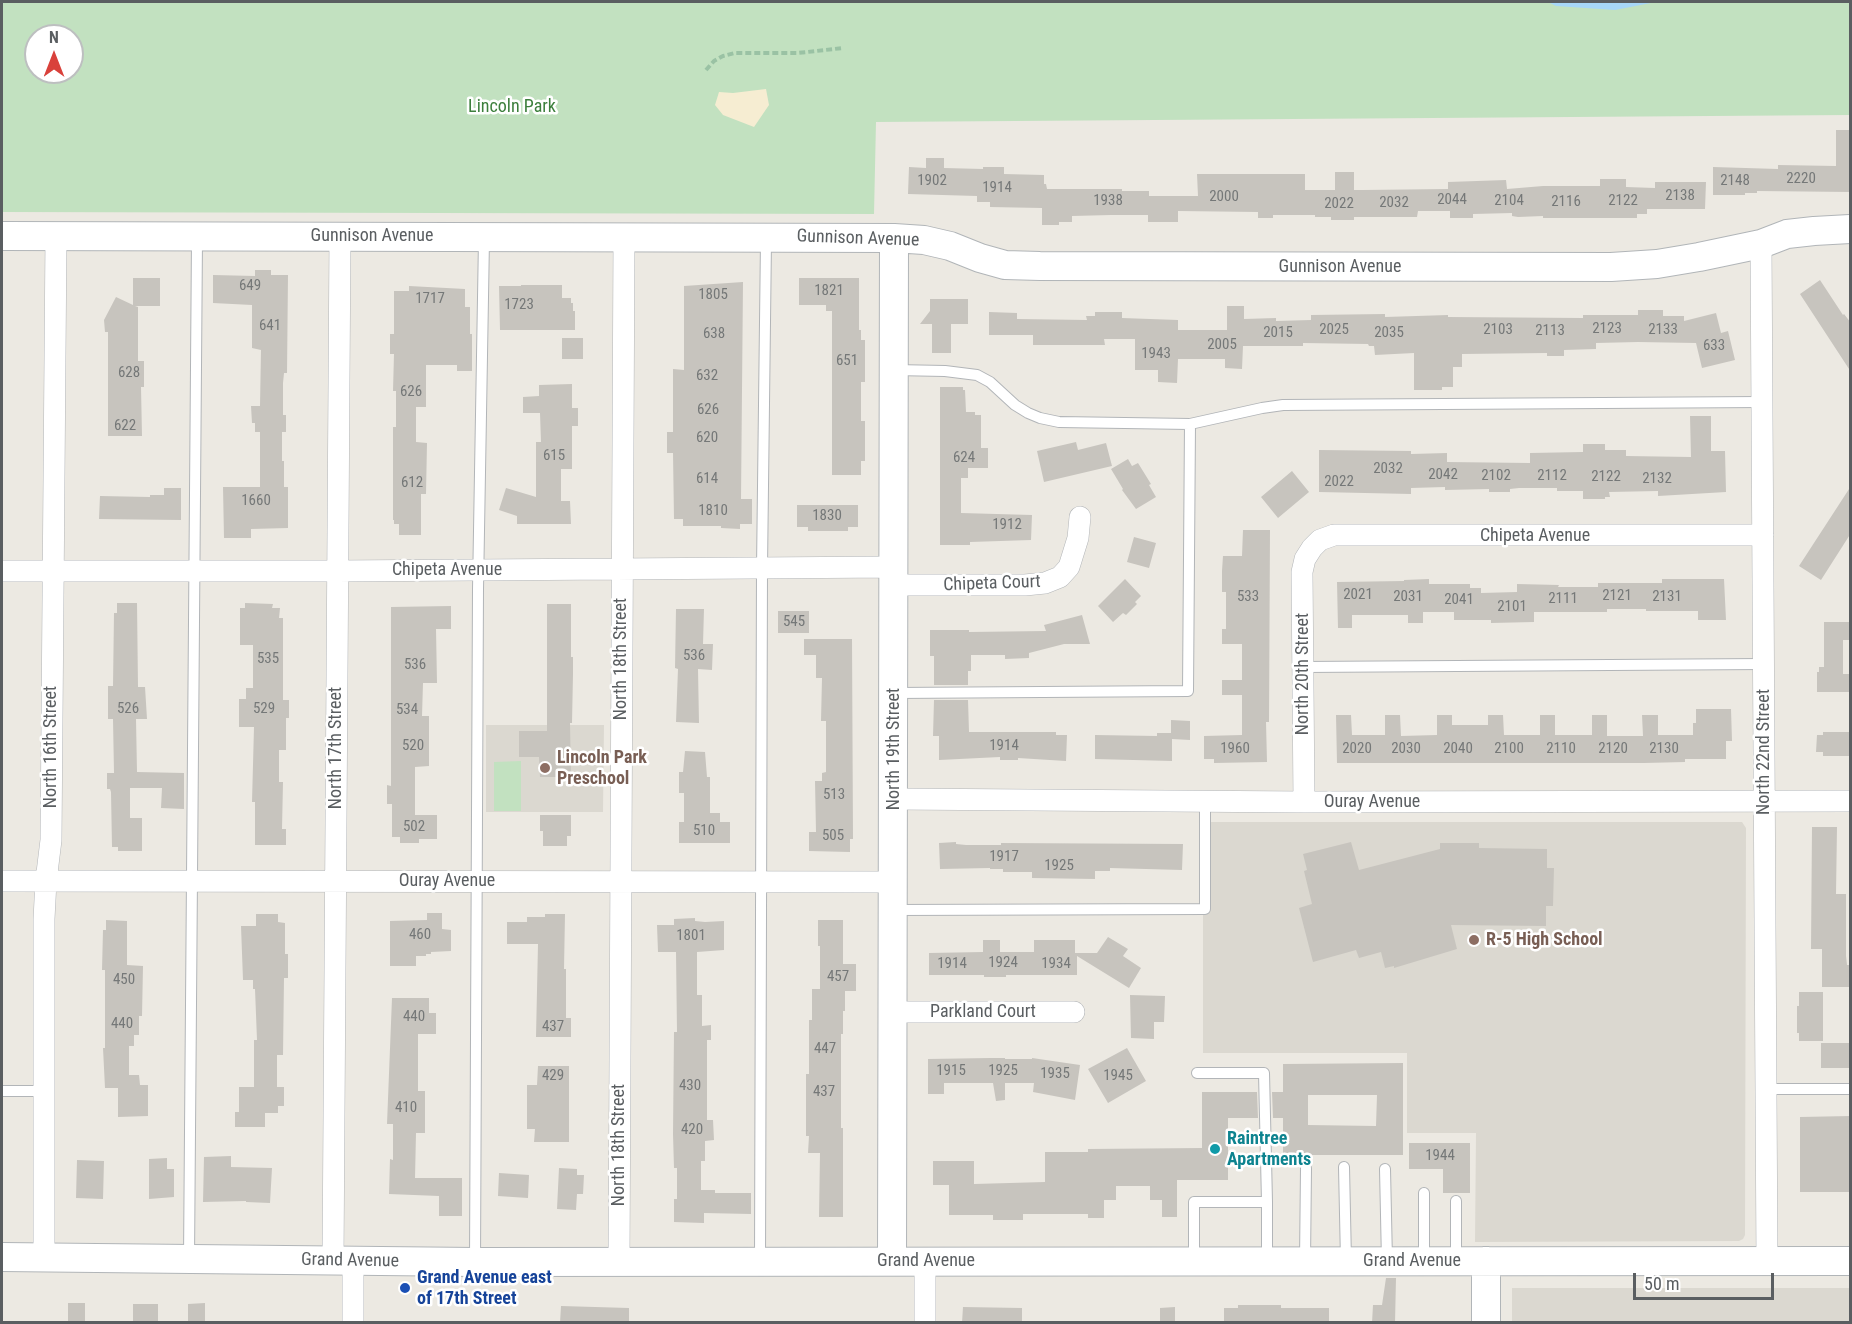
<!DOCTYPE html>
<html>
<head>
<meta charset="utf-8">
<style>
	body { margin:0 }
	#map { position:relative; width:1852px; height:1324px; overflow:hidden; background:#ece9e2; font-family:"Roboto Condensed",sans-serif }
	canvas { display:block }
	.frame { position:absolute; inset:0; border:3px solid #5a5e61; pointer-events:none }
	.north { position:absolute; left:24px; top:24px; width:60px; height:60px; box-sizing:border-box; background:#fff; border:2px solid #bdbfc0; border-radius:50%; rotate:0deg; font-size:16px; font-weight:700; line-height:24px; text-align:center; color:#5a5e61 }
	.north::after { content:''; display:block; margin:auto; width:21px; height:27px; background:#d9413b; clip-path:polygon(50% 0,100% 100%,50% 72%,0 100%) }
	.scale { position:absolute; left:1633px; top:1273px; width:141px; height:27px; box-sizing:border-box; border:3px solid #5a5e61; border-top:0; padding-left:8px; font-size:18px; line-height:21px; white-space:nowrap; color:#5a5e61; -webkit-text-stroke:4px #fff; paint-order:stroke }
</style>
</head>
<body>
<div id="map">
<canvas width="1852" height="1324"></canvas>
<div class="frame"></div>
<div class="north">N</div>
<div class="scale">50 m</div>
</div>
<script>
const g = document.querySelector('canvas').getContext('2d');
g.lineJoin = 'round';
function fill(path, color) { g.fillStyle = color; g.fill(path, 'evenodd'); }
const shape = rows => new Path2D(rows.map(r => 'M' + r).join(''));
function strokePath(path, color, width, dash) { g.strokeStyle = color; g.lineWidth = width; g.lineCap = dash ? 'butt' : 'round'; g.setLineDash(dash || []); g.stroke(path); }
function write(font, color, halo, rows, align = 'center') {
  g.font = font + ' "Roboto Condensed",sans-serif'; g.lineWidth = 5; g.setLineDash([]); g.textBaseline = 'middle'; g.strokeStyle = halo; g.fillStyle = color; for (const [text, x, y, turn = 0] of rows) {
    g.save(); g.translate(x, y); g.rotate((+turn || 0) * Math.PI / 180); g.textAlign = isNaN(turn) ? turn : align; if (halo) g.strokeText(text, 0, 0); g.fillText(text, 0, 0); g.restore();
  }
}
fill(shape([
	[486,725,604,725,603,812,486,812],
	[1203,822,1742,822,1746,828,1745,1235,1743,1239,1739,1241,1475,1242,1476,1133,1407,1133,1407,1053,1203,1053],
	[1512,1288,1850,1288,1850,1322,1512,1322]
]), '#dbd8d0');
fill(shape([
	[2,2,1850,2,1850,115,876,122,874,214,2,212],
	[36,36,72,36,72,72,36,72],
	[521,761,521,811,494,811,494,762]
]), '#c2e1c0');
fill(shape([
	[766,89,769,105,754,127,723,115,715,105,719,92,733,93]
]), '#f6edd2');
fill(shape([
	[1548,2,1656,2,1615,10,1556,6]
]), '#a7d7f7');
fill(shape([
	[1836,130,1851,130,1851,192,1757,191,1757,193,1745,193,1745,195,1713,195,1713,167,1778,169,1778,165,1836,166],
	[926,158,944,158,944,168,983,169,983,167,1004,167,1004,174,1044,175,1044,184,1046,184,1047,189,1122,189,1122,191,1149,191,1149,196,1198,196,1197,174,1305,174,1305,190,1335,190,1335,172,1354,172,1354,190,1363,190,1448,189,1448,182,1506,180,1507,189,1543,186,1600,186,1600,179,1626,179,1626,187,1655,188,1655,182,1706,182,1705,209,1647,209,1647,214,1637,214,1637,218,1543,218,1543,216,1518,217,1512,216,1512,213,1473,214,1473,218,1450,218,1450,211,1418,211,1417,217,1354,217,1354,220,1331,220,1331,217,1315,217,1315,215,1273,215,1273,218,1258,218,1258,212,1178,211,1178,222,1148,222,1148,215,1111,215,1072,216,1072,222,1059,222,1059,225,1042,225,1042,208,990,207,990,202,977,202,977,196,908,194,909,167,926,168],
	[255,270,271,270,271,275,288,275,287,373,284,373,283,383,283,415,286,415,286,432,282,432,282,461,284,461,284,487,288,487,288,528,251,529,251,538,224,538,223,487,260,487,260,432,255,432,255,423,252,423,251,406,260,406,261,350,252,348,252,305,213,303,213,275,255,276],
	[133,278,160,278,160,306,135,306,138,307,138,361,144,361,144,387,141,387,142,436,108,436,108,332,105,332,104,320,116,297,133,305],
	[799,278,859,278,859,330,861,330,861,340,865,340,865,382,861,382,861,421,865,421,865,461,861,461,861,475,832,475,832,311,826,311,826,305,799,305],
	[1820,280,1843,315,1844,314,1851,323,1851,372,1800,294],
	[743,282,741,499,752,499,752,524,740,524,740,529,721,528,721,526,683,526,683,519,674,519,673,453,667,453,667,432,673,432,673,369,684,370,684,286],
	[521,285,562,285,562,298,571,298,571,303,573,303,573,311,575,311,575,330,500,330,499,286,521,286],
	[409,286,465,289,465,307,470,307,470,334,472,334,472,371,457,371,457,365,426,365,426,407,416,407,416,442,427,443,426,494,421,494,421,535,399,535,399,524,394,524,394,520,393,520,393,427,396,427,396,391,393,391,394,354,390,354,390,334,394,334,394,291,409,291],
	[930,299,968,299,968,324,951,324,951,353,932,353,932,324,920,324,930,311],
	[1227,306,1244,306,1244,319,1276,318,1276,321,1311,320,1311,315,1385,314,1385,317,1448,315,1448,317,1583,318,1583,315,1638,315,1638,310,1663,310,1663,316,1684,316,1684,321,1716,313,1721,333,1728,331,1735,360,1702,368,1696,343,1638,342,1596,343,1596,349,1564,350,1564,356,1547,356,1547,353,1462,354,1462,367,1453,367,1453,387,1442,387,1442,390,1414,390,1414,353,1375,355,1374,346,1369,346,1368,344,1303,343,1303,346,1243,346,1242,369,1225,368,1225,359,1178,359,1177,383,1158,382,1158,370,1135,370,1135,339,1104,339,1105,345,1033,345,1033,335,989,335,989,312,1017,313,1017,319,1087,320,1086,316,1095,316,1095,312,1122,312,1122,318,1178,320,1178,330,1227,330],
	[562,338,583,338,583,359,562,359],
	[572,384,572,408,578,408,578,426,572,426,572,469,561,469,561,501,570,501,571,524,517,524,517,516,499,510,506,488,536,497,536,442,541,442,540,413,523,413,523,397,539,396,539,385],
	[940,387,963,387,963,390,965,390,966,412,975,412,975,415,981,415,981,448,988,448,988,468,968,468,968,478,961,478,961,513,1032,515,1031,540,970,542,970,545,940,545],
	[1690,416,1711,416,1711,451,1725,451,1726,492,1658,496,1658,491,1609,492,1610,497,1605,497,1605,499,1583,499,1583,491,1557,491,1557,488,1519,488,1510,489,1510,492,1489,492,1489,489,1445,490,1445,487,1411,488,1411,494,1319,492,1319,450,1411,451,1411,454,1447,453,1447,462,1530,463,1530,453,1583,452,1583,444,1605,444,1605,450,1626,450,1626,456,1691,457],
	[1076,442,1078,450,1106,443,1112,466,1044,482,1037,451],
	[1128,459,1132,466,1138,463,1151,484,1149,485,1156,497,1136,509,1122,490,1123,489,1111,469],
	[1292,471,1309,492,1278,518,1261,497],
	[1851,486,1851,533,1821,580,1799,566],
	[164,488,181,488,181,520,99,519,100,496,150,497,150,495,164,495],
	[797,505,858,505,858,527,848,527,848,531,808,531,808,527,797,527],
	[1243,530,1270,530,1269,722,1266,722,1267,762,1214,763,1214,759,1204,759,1204,736,1242,735,1242,695,1222,695,1222,680,1242,680,1242,644,1222,644,1222,629,1226,629,1226,592,1222,592,1222,571,1223,556,1242,556],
	[1134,537,1156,543,1149,568,1127,562],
	[1125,579,1141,596,1135,602,1137,604,1126,615,1123,613,1113,622,1098,606],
	[1429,579,1429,584,1470,584,1470,588,1481,588,1481,593,1517,592,1517,584,1559,585,1558,587,1598,587,1598,583,1662,583,1662,579,1724,579,1726,620,1698,620,1698,611,1646,611,1646,609,1607,609,1607,612,1534,612,1534,622,1491,623,1491,620,1454,620,1454,612,1423,612,1423,623,1408,623,1408,615,1352,615,1352,628,1338,628,1337,582,1404,581,1404,580],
	[117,603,137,603,138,687,145,687,147,719,136,719,137,772,184,773,184,809,161,808,162,788,130,788,130,818,142,818,142,851,118,851,118,847,112,847,111,792,110,789,107,789,107,773,114,773,113,719,108,719,108,686,113,686,114,613,117,613],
	[245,603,273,604,272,608,280,608,279,618,283,618,283,700,289,700,289,718,286,718,286,750,279,750,279,782,283,782,282,829,286,829,286,845,255,845,255,802,252,802,254,727,239,727,239,699,246,699,246,688,253,688,253,645,240,645,240,608,245,608],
	[547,604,571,604,571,657,573,657,573,674,572,723,570,723,571,777,540,777,539,757,519,757,519,731,547,731],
	[451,606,451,629,436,629,437,683,423,683,422,716,429,716,429,766,415,767,415,815,437,815,437,839,419,839,419,843,400,843,400,837,392,837,392,804,387,804,387,785,391,786,391,607],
	[676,609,704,609,703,644,713,644,712,670,698,669,699,723,676,722,678,669,675,668],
	[778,611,809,611,809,633,778,633],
	[1082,615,1090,644,1064,644,1029,653,1029,658,1005,659,1005,655,971,655,971,671,968,671,968,685,934,685,934,656,930,656,930,630,969,630,969,632,1046,631,1044,625],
	[1824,622,1849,622,1849,640,1843,640,1843,674,1851,674,1851,692,1817,692,1817,672,1819,672,1819,667,1824,667],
	[804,639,852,639,853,839,850,839,850,852,809,851,809,832,816,832,815,781,822,781,822,773,826,772,826,721,821,721,822,678,816,678,816,655,804,655],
	[934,700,968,700,969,732,1056,732,1056,735,1067,735,1066,761,1018,758,1018,760,1000,760,1000,757,939,760,939,736,933,736],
	[1696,709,1731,709,1732,741,1726,741,1726,759,1685,759,1685,762,1644,763,1337,763,1336,715,1351,715,1352,735,1385,735,1385,715,1400,715,1401,736,1437,735,1437,715,1452,715,1452,725,1488,725,1488,715,1503,715,1504,735,1540,735,1540,715,1555,715,1555,735,1592,735,1592,715,1607,715,1607,736,1643,736,1642,715,1658,715,1658,735,1693,735,1693,723,1696,723],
	[1171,720,1190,721,1190,740,1172,739,1172,761,1095,759,1095,735,1157,736,1157,733,1171,733],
	[1823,732,1851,732,1851,756,1823,756,1823,752,1816,752,1817,735,1823,735],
	[685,751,705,752,707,777,710,777,710,813,720,813,720,822,730,822,730,843,679,843,679,822,684,822,684,793,679,793,679,772,683,772],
	[540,815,571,815,571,836,567,836,567,846,543,846,543,831,540,831],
	[1812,827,1837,827,1836,894,1846,894,1846,956,1847,965,1851,965,1851,987,1822,987,1822,949,1811,949],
	[956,842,956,844,966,845,1001,845,1001,843,1183,844,1182,870,1110,868,1110,871,1095,871,1095,879,1032,878,1032,872,1003,872,1003,869,990,869,990,868,940,869,939,843],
	[1351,842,1359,870,1440,849,1440,843,1479,843,1479,848,1547,849,1547,868,1554,868,1553,906,1546,906,1546,926,1451,925,1457,949,1394,968,1394,966,1385,968,1381,952,1359,958,1356,950,1313,962,1299,908,1312,904,1304,871,1307,870,1303,854],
	[427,913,442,913,442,929,451,930,451,951,431,952,431,954,426,954,426,956,416,956,416,966,390,966,390,921,427,920],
	[256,914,278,914,278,922,285,923,285,954,288,954,288,978,284,978,283,1055,277,1055,277,1087,284,1087,284,1106,278,1106,278,1113,265,1113,265,1127,235,1127,235,1112,239,1112,239,1087,254,1087,254,1040,257,1040,255,989,253,989,253,980,243,980,241,926,256,926],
	[545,914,565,914,564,969,566,969,566,1018,571,1018,571,1037,536,1037,538,944,507,944,507,922,527,922,527,917,545,917],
	[695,918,695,921,705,922,724,921,724,950,697,952,697,995,702,995,702,1026,711,1025,711,1040,707,1040,707,1120,713,1120,714,1140,705,1141,705,1161,701,1161,701,1190,715,1190,715,1193,751,1193,751,1214,704,1213,704,1223,674,1222,674,1199,677,1199,677,1168,674,1168,673,1134,674,1032,677,1032,676,952,658,952,657,925,674,925,674,919],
	[106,920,127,921,127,965,143,966,142,1016,139,1016,139,1035,134,1035,134,1046,129,1046,129,1075,139,1075,140,1085,148,1085,148,1116,118,1117,118,1088,105,1088,103,1048,105,1048,105,970,102,970,103,930,106,930],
	[818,920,843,920,843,964,856,964,856,991,845,991,845,1011,843,1011,843,1034,841,1034,841,1128,843,1128,843,1217,819,1217,820,1153,808,1153,809,1136,806,1136,806,1074,809,1074,809,1020,812,1020,812,989,820,989,820,946,818,946],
	[1108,937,1128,949,1123,956,1141,968,1129,988,1077,956,1077,975,1006,975,1006,977,984,977,984,975,929,975,929,953,983,952,983,940,1000,940,1000,952,1034,952,1034,940,1075,940,1075,953,1097,953],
	[1799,992,1823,992,1823,1041,1799,1041,1799,1033,1797,1033,1797,1006,1799,1006],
	[1130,995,1165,996,1164,1022,1154,1022,1154,1039,1131,1038],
	[392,998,429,998,429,1013,436,1013,436,1034,418,1034,418,1091,425,1091,425,1133,416,1133,415,1178,462,1178,462,1216,439,1216,439,1196,389,1194,390,1159,393,1160,393,1124,387,1124],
	[1821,1043,1851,1043,1851,1068,1821,1068],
	[1127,1048,1146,1081,1108,1103,1088,1069],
	[990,1058,1005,1058,1005,1059,1032,1059,1032,1058,1080,1065,1075,1100,1033,1092,1034,1083,1005,1083,1005,1100,996,1101,993,1083,944,1083,944,1094,928,1094,928,1059],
	[1403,1063,1403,1155,1283,1155,1283,1118,1273,1118,1272,1092,1283,1092,1283,1064],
	[1308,1095,1377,1095,1376,1126,1308,1125],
	[538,1066,569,1066,569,1142,534,1142,535,1129,527,1129,527,1085,537,1085],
	[1202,1092,1257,1092,1258,1118,1228,1118,1228,1180,1177,1180,1177,1217,1162,1217,1162,1200,1150,1200,1150,1186,1116,1186,1116,1200,1104,1200,1104,1218,1088,1218,1088,1214,1023,1214,1023,1220,993,1220,993,1215,949,1215,949,1185,933,1185,933,1161,974,1161,974,1184,1045,1182,1045,1152,1088,1152,1088,1149,1202,1148],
	[1851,1116,1851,1192,1800,1192,1800,1117],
	[1409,1143,1470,1143,1470,1193,1443,1193,1443,1169,1409,1169],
	[231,1156,231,1167,272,1168,270,1203,246,1202,246,1201,203,1202,204,1157],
	[167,1158,167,1169,174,1169,174,1197,149,1199,149,1159],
	[77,1160,104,1161,103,1199,76,1198],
	[559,1168,577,1169,577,1175,584,1175,583,1194,577,1194,576,1210,557,1209],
	[499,1173,529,1175,528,1198,498,1196],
	[1386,1278,1396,1278,1395,1323,1372,1323,1373,1305,1382,1305],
	[68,1303,85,1303,85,1323,68,1323],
	[205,1303,205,1323,188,1323,188,1304],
	[133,1304,158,1304,158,1323,133,1323],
	[1238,1305,1281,1305,1281,1308,1329,1308,1329,1323,1224,1323,1224,1308,1238,1308],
	[561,1306,629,1308,629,1323,560,1323],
	[963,1307,1022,1308,1022,1323,962,1323],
	[1175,1307,1175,1323,1160,1323,1160,1308]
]), '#c7c4be');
const lane = shape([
	[894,370,945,371,977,375,990,382,1015,405,1028,413,1040,418,1059,422,1190,424,1262,408,1283,405,1762,402],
	[1303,667,1764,664],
	[895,693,1188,691,1190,424],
	[893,910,1205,909,1205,801],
	[1197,1073,1264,1073,1267,1202],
	[1766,1089,1850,1089],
	[2,1091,44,1091],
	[1344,1167,1346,1261],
	[1385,1169,1387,1261],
	[1456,1201,1456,1260],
	[189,1258,197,239],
	[760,1260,762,568,766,240],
	[1194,1261,1194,1202,1267,1202,1267,1261],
	[1305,1261,1306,1168],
	[1424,1261,1424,1193],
	[475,1262,478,589,484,239]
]);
const street = shape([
	[1761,244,1767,1261],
	[2,571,337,571,893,567],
	[893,585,1025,585,1045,583,1060,577,1069,567,1078,538,1080,517],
	[894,799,1304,802,1850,801],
	[1304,802,1302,572,1305,559,1312,548,1320,540,1334,535,1763,535],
	[2,881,893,882],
	[892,1012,1074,1012],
	[44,1258,44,919,46,881,51,840,56,236],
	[333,1261,340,236],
	[353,1261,353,1322],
	[925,1261,925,1322],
	[619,1262,624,237]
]);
const secondary = shape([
	[2,236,894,238,924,240,950,246,980,258,1005,265,1040,266,1611,267,1657,264,1699,257,1761,244,1787,234,1814,231,1850,229],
	[2,1257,475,1262,1850,1261],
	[892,1261,894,238],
	[1486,1261,1486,1322]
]);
strokePath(lane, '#b2b5b8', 12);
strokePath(street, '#b2b5b8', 22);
strokePath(secondary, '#b1b5b8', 30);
strokePath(shape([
	[706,70,714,61,723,56,735,53,798,53,843,48]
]), '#9ac2a4', 4, [6, 3]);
strokePath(lane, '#fff', 10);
strokePath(street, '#fff', 21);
strokePath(secondary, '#fff', 28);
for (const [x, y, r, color] of [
	[545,768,6,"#8d6e63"],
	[1474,940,6,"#8d6e63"],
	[1215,1149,6,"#0f9aa8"],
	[405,1288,6,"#1a4fb4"]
]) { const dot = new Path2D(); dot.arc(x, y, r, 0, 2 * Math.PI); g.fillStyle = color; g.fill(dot); strokePath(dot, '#fff', 2); }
write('15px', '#757878', null, [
	["2220",1801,179],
	["1902",932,181],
	["2148",1735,181],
	["1914",997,188],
	["2138",1680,196],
	["2000",1224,197],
	["2044",1452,200],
	["1938",1108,201],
	["2104",1509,201],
	["2122",1623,201],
	["2116",1566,202],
	["2032",1394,203],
	["2022",1339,204],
	["649",250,286],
	["1821",829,291],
	["1805",713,295],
	["1717",430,299],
	["1723",519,305],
	["641",270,326],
	["2123",1607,329],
	["2025",1334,330],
	["2103",1498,330],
	["2133",1663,330],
	["2113",1550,331],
	["2015",1278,333],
	["2035",1389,333],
	["638",714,334],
	["2005",1222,345],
	["633",1714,346],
	["1943",1156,354],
	["651",847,361],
	["628",129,373],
	["632",707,376],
	["626",411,392],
	["626",708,410],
	["622",125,426],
	["620",707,438],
	["615",554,456],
	["624",964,458],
	["2032",1388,469],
	["2042",1443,475],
	["2102",1496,476],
	["2112",1552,476],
	["2122",1606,477],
	["614",707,479],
	["2132",1657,479],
	["2022",1339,482],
	["612",412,483],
	["1660",256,501],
	["1810",713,511],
	["1830",827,516],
	["1912",1007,525],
	["2021",1358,595],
	["2121",1617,596],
	["533",1248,597],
	["2031",1408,597],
	["2131",1667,597],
	["2111",1563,599],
	["2041",1459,600],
	["2101",1512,607],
	["545",794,622],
	["536",694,656],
	["535",268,659],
	["536",415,665],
	["526",128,709],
	["529",264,709],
	["534",407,710],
	["520",413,746],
	["1914",1004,746],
	["1960",1235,749],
	["2020",1357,749],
	["2030",1406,749],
	["2040",1458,749],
	["2100",1509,749],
	["2110",1561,749],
	["2120",1613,749],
	["2130",1664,749],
	["513",834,795],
	["502",414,827],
	["510",704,831],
	["505",833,836],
	["1917",1004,857],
	["1925",1059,866],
	["460",420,935],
	["1801",691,936],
	["1924",1003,963],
	["1914",952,964],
	["1934",1056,964],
	["457",838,977],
	["450",124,980],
	["440",414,1017],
	["440",122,1024],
	["437",553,1027],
	["447",825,1049],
	["1915",951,1071],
	["1925",1003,1071],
	["1935",1055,1074],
	["429",553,1076],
	["1945",1118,1076],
	["430",690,1086],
	["437",824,1092],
	["410",406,1108],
	["420",692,1130],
	["1944",1440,1156]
]);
write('18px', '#3c7f3c', '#fff', [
	["Lincoln Park",512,107]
]);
write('18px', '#5a5e61', '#fff', [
	["Gunnison Avenue",372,236],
	["Gunnison Avenue",858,239,2],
	["Gunnison Avenue",1340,267],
	["Chipeta Avenue",1535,536],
	["Chipeta Avenue",447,570],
	["Chipeta Court",992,584,-2],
	["North 18th Street",621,659,-90],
	["North 20th Street",1303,674,-90],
	["North 16th Street",51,747,-90],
	["North 17th Street",336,748,-90],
	["North 19th Street",894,749,-90],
	["North 22nd Street",1764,752,-90],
	["Ouray Avenue",1372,802],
	["Ouray Avenue",447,881],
	["Parkland Court",983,1012],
	["North 18th Street",619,1145,-90],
	["Grand Avenue",350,1261,1],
	["Grand Avenue",926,1261],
	["Grand Avenue",1412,1261]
]);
write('bold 18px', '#785e54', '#fff', [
	["Lincoln Park",557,758],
	["Preschool",557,779],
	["R-5 High School",1486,940]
], 'left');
write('bold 18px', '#0d838f', '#fff', [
	["Raintree",1227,1139],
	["Apartments",1227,1160]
], 'left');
write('bold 18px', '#164399', '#fff', [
	["Grand Avenue east",417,1278],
	["of 17th Street",417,1299]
], 'left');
</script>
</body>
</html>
